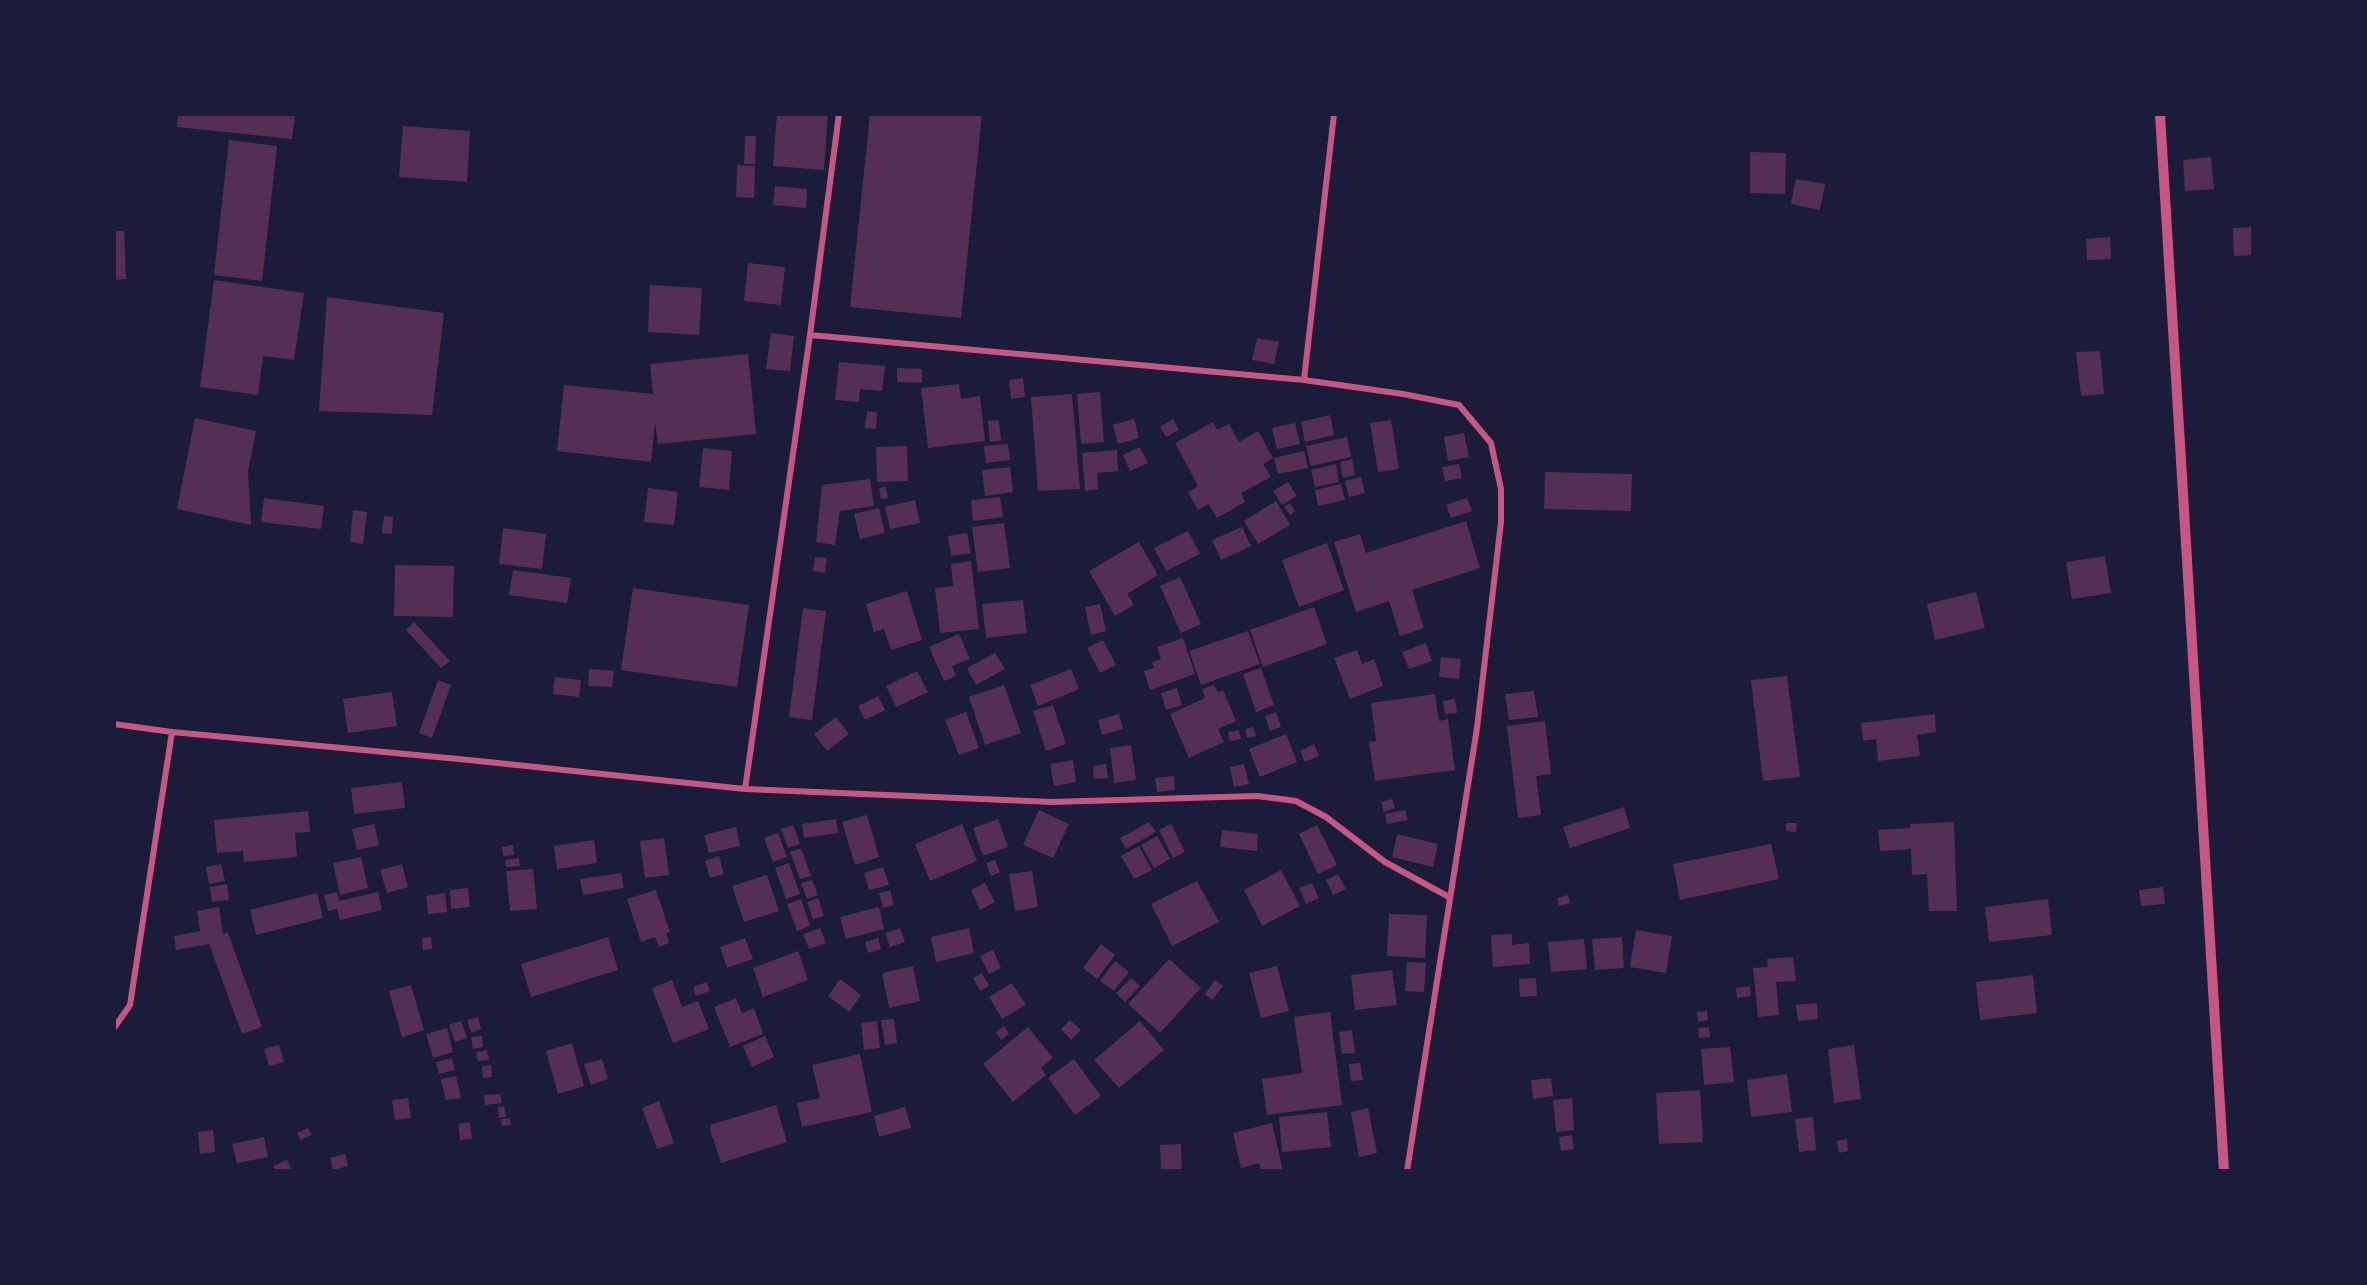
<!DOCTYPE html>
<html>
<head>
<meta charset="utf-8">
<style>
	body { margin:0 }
	#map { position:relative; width:2367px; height:1285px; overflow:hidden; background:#1b1b3a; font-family:"Space Grotesk",sans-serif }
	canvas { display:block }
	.frame { position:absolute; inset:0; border:116px solid #1b1b3a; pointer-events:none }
</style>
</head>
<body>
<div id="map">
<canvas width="2367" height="1285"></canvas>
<div class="frame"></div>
</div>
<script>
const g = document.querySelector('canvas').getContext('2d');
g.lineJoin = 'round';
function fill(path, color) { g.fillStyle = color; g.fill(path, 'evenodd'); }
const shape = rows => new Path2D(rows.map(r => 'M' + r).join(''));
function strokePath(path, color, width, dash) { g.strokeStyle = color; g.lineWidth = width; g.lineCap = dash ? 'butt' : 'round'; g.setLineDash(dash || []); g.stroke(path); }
fill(shape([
	[178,114,295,114,292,139,177,127],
	[777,114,828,114,824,170,773,166],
	[870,114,982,114,961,318,850,307],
	[403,126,470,131,467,182,399,177],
	[745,136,756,136,755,164,744,164],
	[229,140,277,146,262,281,214,275],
	[1750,152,1786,153,1785,194,1750,193],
	[2211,157,2214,189,2185,191,2183,160],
	[737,165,755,166,754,198,736,197],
	[1796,179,1825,184,1820,210,1791,204],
	[775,186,807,189,806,208,773,205],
	[2253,227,2253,255,2234,256,2233,228],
	[114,231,124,231,126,279,114,280],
	[2110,237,2111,259,2087,260,2086,239],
	[748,263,785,267,781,305,744,301],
	[214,280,304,293,294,360,263,356,258,395,200,387],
	[650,285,702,288,699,335,648,332],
	[327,297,444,313,432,415,319,411],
	[771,333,794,336,790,371,766,369],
	[1257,338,1279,342,1274,364,1252,360],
	[2100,351,2104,394,2081,396,2076,352],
	[748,354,756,434,658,444,655,422,651,462,557,451,564,385,653,394,650,364],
	[839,362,885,366,882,391,860,389,859,402,835,400],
	[897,368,922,369,922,383,897,382],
	[1023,378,1025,397,1011,399,1009,380],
	[959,384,961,399,980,396,985,441,928,448,921,388],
	[1100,392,1104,442,1081,444,1077,394],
	[1072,394,1080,489,1038,491,1031,397],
	[867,411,877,412,876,429,865,428],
	[1330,415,1334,435,1305,442,1301,422],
	[195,418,256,431,248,472,251,525,177,509],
	[1134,419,1139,438,1118,444,1113,425],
	[1173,419,1179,430,1166,437,1160,427],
	[999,420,1001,441,990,442,988,421],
	[1391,420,1399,469,1378,472,1370,423],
	[1213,422,1217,430,1229,424,1239,442,1258,431,1273,458,1263,464,1271,477,1241,493,1245,502,1217,518,1209,504,1198,510,1188,492,1198,486,1175,443],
	[1295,423,1300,444,1277,449,1272,428],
	[1464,433,1469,457,1448,461,1444,437],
	[1347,437,1351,457,1311,466,1306,446],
	[1008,444,1010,460,986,463,984,446],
	[907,446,908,481,877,482,876,447],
	[1140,447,1148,463,1130,471,1123,455],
	[703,448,732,451,729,490,699,487],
	[1117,450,1118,471,1097,473,1098,489,1085,491,1082,453],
	[1304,451,1308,468,1278,474,1274,458],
	[1352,459,1355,475,1343,478,1340,462],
	[1336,464,1339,482,1315,487,1311,470],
	[1459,464,1462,478,1445,481,1442,467],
	[1010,467,1013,492,985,496,982,470],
	[1545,472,1632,474,1631,511,1544,509],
	[1361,477,1365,493,1349,497,1345,481],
	[870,479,874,506,840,511,835,545,816,542,822,485],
	[1288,482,1297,496,1282,505,1273,491],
	[1341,484,1345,500,1318,506,1315,490],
	[886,487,888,498,881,499,879,488],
	[648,488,678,492,674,525,644,522],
	[1000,497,1003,517,973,521,971,500],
	[264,498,324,506,321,529,261,522],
	[1467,498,1472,511,1451,518,1446,505],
	[915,500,920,523,890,529,885,507],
	[1276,501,1290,525,1258,544,1244,521],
	[1290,503,1295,511,1290,515,1284,507],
	[879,508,885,533,860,539,854,514],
	[353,510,367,512,363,544,350,542],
	[384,516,393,517,392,534,382,533],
	[1466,521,1480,568,1412,590,1424,628,1400,636,1389,601,1356,612,1334,542,1360,534,1366,553],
	[1004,523,1010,568,978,572,972,527],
	[1242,527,1251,546,1221,560,1212,540],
	[503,528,546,534,542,569,499,564],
	[1188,531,1200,554,1166,571,1154,548],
	[967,533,971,553,951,556,948,536],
	[1139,542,1158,575,1127,594,1134,605,1115,616,1089,571],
	[1327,543,1344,590,1299,607,1282,560],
	[2105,556,2111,593,2072,599,2066,562],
	[815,557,827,558,825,573,813,571],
	[971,561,979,629,940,633,935,588,953,586,951,564],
	[395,565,454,566,453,617,394,616],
	[513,570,571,578,567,603,509,595],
	[1180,577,1201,624,1181,633,1160,586],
	[633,588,749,605,737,687,621,670],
	[907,591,922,640,891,650,884,629,874,632,866,604],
	[1976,592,1985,628,1935,640,1927,604],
	[1023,600,1027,633,986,638,982,604],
	[1100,604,1106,631,1091,635,1085,607],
	[1314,607,1327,644,1263,667,1250,630],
	[803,608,826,611,812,720,789,717],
	[414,622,450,661,441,668,406,630],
	[1248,631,1260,664,1201,685,1189,651],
	[959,634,970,659,952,666,956,676,944,681,929,647],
	[1183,638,1195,674,1150,690,1144,671,1154,668,1152,662,1161,659,1157,647],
	[1103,640,1116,665,1100,673,1087,648],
	[1426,643,1432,661,1409,669,1402,652],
	[1357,650,1362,664,1374,659,1383,686,1350,699,1334,658],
	[995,653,1005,669,976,685,967,668],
	[1441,657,1461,659,1459,679,1439,677],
	[1261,668,1274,705,1256,712,1243,674],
	[589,669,614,671,612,687,588,686],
	[1071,669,1079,689,1038,706,1030,685],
	[917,671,928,692,896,707,886,686],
	[1787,676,1800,777,1763,781,1751,680],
	[555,677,581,680,579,697,553,694],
	[438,680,451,685,432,738,419,733],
	[1004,685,1021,733,985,745,969,697],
	[1214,685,1218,692,1223,690,1236,721,1218,729,1224,742,1189,758,1170,714,1205,698,1202,689],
	[1177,688,1182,705,1166,710,1161,693],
	[1534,691,1538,717,1509,720,1505,694],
	[392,692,397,726,348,733,343,699],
	[1435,694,1439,721,1448,719,1455,770,1375,781,1369,742,1376,741,1371,703],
	[878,696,885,710,865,720,858,706],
	[1455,699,1457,713,1445,714,1443,701],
	[1053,705,1066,744,1046,751,1033,711],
	[966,712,979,748,959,755,945,720],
	[1276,712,1281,727,1270,731,1265,716],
	[1119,714,1123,729,1102,735,1098,720],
	[1935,714,1936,732,1917,735,1920,756,1878,761,1876,739,1863,741,1861,723],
	[836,717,849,734,827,751,814,734],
	[1545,721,1551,774,1536,776,1541,815,1518,818,1507,726],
	[1253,727,1256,736,1247,738,1245,729],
	[1239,730,1241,739,1230,741,1228,732],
	[1286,734,1297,762,1260,777,1249,749],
	[1314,744,1319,756,1305,762,1300,751],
	[1131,745,1136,780,1114,783,1110,748],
	[1073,760,1076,782,1054,786,1050,764],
	[1106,764,1108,778,1094,779,1093,766],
	[1244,764,1249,784,1234,787,1230,767],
	[1174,776,1175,790,1157,792,1155,778],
	[402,782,405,808,354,814,351,788],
	[1392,799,1395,808,1384,812,1381,802],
	[1624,807,1630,828,1570,848,1563,827],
	[1039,810,1069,824,1053,858,1023,845],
	[1405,810,1408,820,1387,824,1385,814],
	[308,811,310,832,295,833,297,857,244,862,243,851,217,853,214,820],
	[867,815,879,857,855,865,842,822],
	[836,819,838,833,804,838,802,824],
	[998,819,1008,847,983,856,973,828],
	[1149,822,1156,832,1126,849,1120,838],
	[1954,822,1957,911,1929,911,1927,874,1912,875,1911,849,1880,851,1878,830,1910,828,1910,824],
	[1786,823,1797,823,1796,832,1786,831],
	[374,824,379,845,357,850,352,829],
	[962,824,977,861,930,881,915,844],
	[1171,824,1185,852,1173,858,1159,830],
	[793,825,800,844,788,848,781,829],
	[1317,825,1337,865,1318,874,1299,834],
	[736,827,740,846,709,853,704,835],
	[1222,830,1258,834,1257,851,1220,847],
	[778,833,787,857,773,862,764,838],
	[1397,834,1438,844,1433,867,1392,857],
	[1157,836,1170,859,1154,868,1141,845],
	[664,838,669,875,645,878,640,841],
	[594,840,597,863,557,869,554,846],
	[1771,844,1779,879,1680,900,1673,864],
	[513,845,514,855,503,856,502,847],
	[1139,846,1152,870,1134,879,1121,856],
	[801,848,811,876,800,879,790,852],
	[719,856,724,874,710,878,705,861],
	[361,857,368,888,340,895,333,863],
	[519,858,520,866,506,867,505,860],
	[995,860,1000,872,991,876,986,863],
	[789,863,800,894,786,899,775,868],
	[221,864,225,881,209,884,206,867],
	[402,864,408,887,387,893,380,870],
	[883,867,889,885,869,890,864,873],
	[533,869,537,909,510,911,506,871],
	[1281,870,1300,906,1262,926,1244,890],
	[1032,871,1038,907,1015,911,1009,874],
	[621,873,624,888,583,895,580,879],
	[1338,874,1346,889,1333,895,1326,880],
	[767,875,779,911,744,922,732,886],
	[812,880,818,895,807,899,801,883],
	[1197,881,1219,922,1172,946,1151,904],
	[985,883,995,902,980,910,971,890],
	[1312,883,1319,898,1306,904,1299,888],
	[227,884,229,900,212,902,210,887],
	[2163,887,2165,904,2141,906,2139,890],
	[468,888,470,907,451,909,450,890],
	[656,890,670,932,666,933,669,943,659,947,655,937,641,942,627,899],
	[890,890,894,905,883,908,879,893],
	[337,892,339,901,378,892,382,910,340,920,337,909,328,911,324,895],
	[317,893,323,918,256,935,250,910],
	[445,893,447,912,428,914,426,896],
	[1568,895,1570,903,1559,906,1557,898],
	[818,898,824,916,813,919,807,902],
	[801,899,810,926,797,931,787,904],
	[2048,899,2052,935,1989,942,1985,907],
	[219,907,223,934,228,933,262,1027,242,1034,209,944,176,950,174,936,200,931,197,911],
	[879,907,884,929,846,939,840,917],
	[1389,914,1427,915,1425,958,1387,956],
	[820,928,826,943,809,949,803,934],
	[900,928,905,942,890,947,885,933],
	[969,928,974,953,936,962,931,937],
	[1636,930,1672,936,1666,973,1630,967],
	[1512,934,1512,945,1529,943,1530,964,1493,967,1491,935],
	[431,937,432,949,423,950,422,938],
	[608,937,618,970,531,997,521,964],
	[1622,937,1624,968,1595,970,1592,939],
	[745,938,753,959,727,968,720,947],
	[878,938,881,949,868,953,865,942],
	[1584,939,1587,969,1551,972,1548,942],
	[1101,944,1115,955,1097,979,1083,968],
	[993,950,1001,968,989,974,980,956],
	[798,951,808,980,763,997,753,968],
	[1793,957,1796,981,1776,982,1779,1015,1758,1017,1753,968,1768,967,1767,959],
	[1169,959,1201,988,1160,1033,1128,1004],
	[1115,961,1129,972,1114,991,1100,981],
	[1407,962,1426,963,1424,992,1405,991],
	[913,966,920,1001,889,1008,882,973],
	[1277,966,1289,1011,1261,1018,1249,973],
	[1392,970,1397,1005,1355,1010,1351,975],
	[982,973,989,986,980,991,973,978],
	[2033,975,2037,1013,1980,1020,1976,982],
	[1131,978,1140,986,1125,1002,1116,993],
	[1536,978,1537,996,1520,997,1519,979],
	[840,979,861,995,849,1012,828,996],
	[672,980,682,1007,698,1001,709,1029,673,1043,652,988],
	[1215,980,1223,986,1212,1000,1205,994],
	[707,982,710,991,696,996,693,987],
	[1012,983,1026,1005,1002,1019,989,997],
	[411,985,424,1030,402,1037,389,991],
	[1750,986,1751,996,1737,998,1736,988],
	[736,998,742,1013,754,1008,763,1034,730,1047,714,1007],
	[1817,1003,1818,1019,1798,1021,1796,1005],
	[1707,1011,1708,1020,1698,1022,1697,1012],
	[1330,1012,1342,1105,1267,1115,1262,1079,1302,1073,1294,1017],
	[478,1017,481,1029,471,1033,467,1020],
	[894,1019,897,1043,885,1045,881,1020],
	[1070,1020,1081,1030,1071,1040,1061,1029],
	[461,1021,467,1038,455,1042,449,1025],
	[877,1021,880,1048,864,1050,861,1023],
	[1140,1021,1164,1050,1119,1088,1094,1060],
	[1004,1026,1009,1034,1001,1040,996,1032],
	[1028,1027,1053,1058,1041,1068,1046,1075,1013,1102,983,1064],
	[1709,1027,1710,1037,1699,1038,1698,1028],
	[447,1028,453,1052,433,1058,426,1034],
	[1352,1030,1355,1053,1342,1054,1339,1032],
	[482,1036,483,1047,473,1049,471,1037],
	[765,1036,774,1057,752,1067,743,1046],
	[572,1043,584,1086,558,1094,546,1051],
	[279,1045,284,1062,269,1066,264,1049],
	[1854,1045,1861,1099,1834,1103,1828,1049],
	[1730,1047,1734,1082,1704,1085,1701,1049],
	[487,1050,489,1060,478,1061,476,1052],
	[860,1054,872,1112,802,1127,797,1103,820,1098,812,1065],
	[452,1058,455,1070,439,1074,436,1062],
	[602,1059,608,1079,591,1085,584,1064],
	[1074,1059,1101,1096,1075,1115,1048,1078],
	[1360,1063,1363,1080,1351,1081,1349,1064],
	[491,1065,492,1077,483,1078,482,1066],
	[1787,1074,1792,1112,1751,1117,1747,1080],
	[456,1076,461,1098,446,1100,441,1079],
	[1551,1078,1553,1096,1533,1099,1531,1080],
	[1700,1090,1703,1142,1659,1144,1656,1093],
	[500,1094,502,1103,485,1105,484,1095],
	[408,1098,411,1118,395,1120,392,1100],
	[1572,1098,1574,1130,1556,1132,1553,1100],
	[659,1101,674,1143,657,1149,642,1108],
	[776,1105,787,1142,721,1163,713,1137,712,1138,710,1125],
	[504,1106,506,1117,499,1118,498,1107],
	[905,1107,911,1128,879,1137,874,1116],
	[1368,1108,1377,1153,1359,1157,1351,1112],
	[1327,1112,1331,1147,1282,1152,1279,1117],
	[1813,1117,1816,1150,1799,1152,1795,1119],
	[510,1118,511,1125,502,1126,501,1119],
	[470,1122,472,1139,460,1140,458,1124],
	[1272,1123,1283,1171,1261,1171,1259,1163,1241,1168,1233,1133],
	[308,1128,312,1135,300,1140,297,1133],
	[213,1130,215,1152,200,1154,198,1132],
	[1572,1135,1574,1149,1561,1151,1559,1137],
	[264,1137,268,1157,237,1163,232,1144],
	[1847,1139,1848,1151,1839,1153,1837,1141],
	[1181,1144,1182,1171,1161,1171,1160,1145],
	[345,1154,348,1166,333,1170,330,1158],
	[287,1160,292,1171,275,1171,273,1166]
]), '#542f53');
strokePath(shape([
	[810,335,1304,380,1403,394,1459,405,1491,443,1501,489,1501,522,1477,728,1407,1171],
	[1304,380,1334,114],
	[114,724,172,732,469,760,745,789,1052,802,1257,796,1296,801,1326,817,1385,862,1449,897],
	[745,789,810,335,839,114],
	[114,1028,130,1005,172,732]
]), '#c65784', 6);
strokePath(shape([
	[2160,114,2224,1171]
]), '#c65784', 10);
</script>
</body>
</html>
